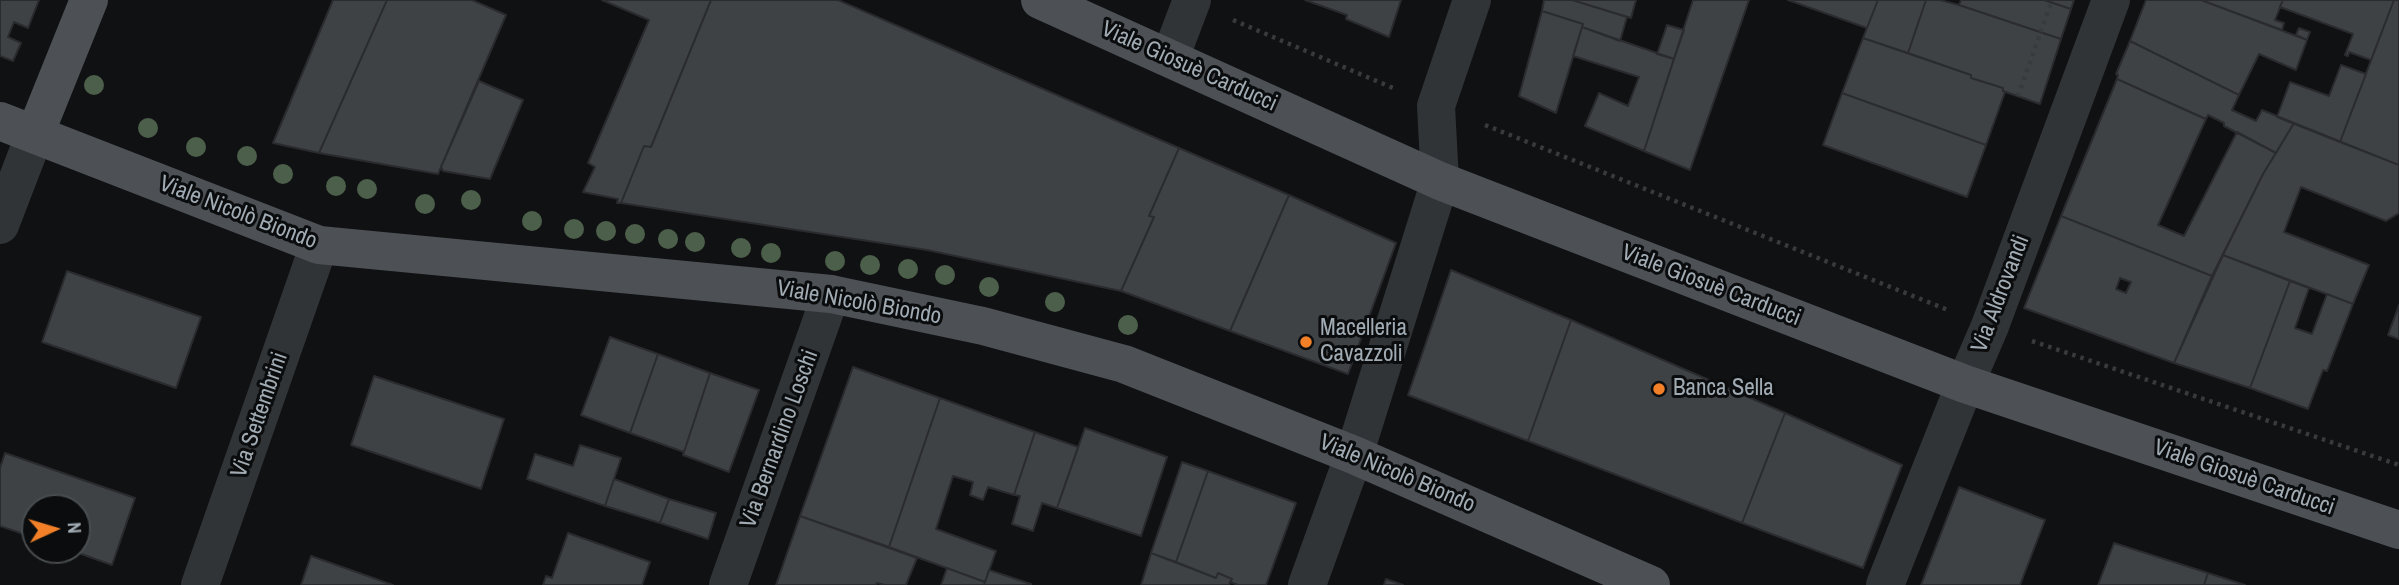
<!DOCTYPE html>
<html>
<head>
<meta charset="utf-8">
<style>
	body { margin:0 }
	#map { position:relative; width:2399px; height:585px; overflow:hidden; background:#101112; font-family:"Archivo Narrow",sans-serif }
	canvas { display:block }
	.north { position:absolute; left:21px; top:494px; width:70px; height:70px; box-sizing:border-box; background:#0b0c0d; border:2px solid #474c4f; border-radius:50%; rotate:86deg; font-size:19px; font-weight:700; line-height:28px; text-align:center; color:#a1abb3 }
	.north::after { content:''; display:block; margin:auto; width:24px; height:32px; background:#f28028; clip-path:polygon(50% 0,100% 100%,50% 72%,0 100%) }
</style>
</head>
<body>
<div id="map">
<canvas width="2399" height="585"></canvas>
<div class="north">N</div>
</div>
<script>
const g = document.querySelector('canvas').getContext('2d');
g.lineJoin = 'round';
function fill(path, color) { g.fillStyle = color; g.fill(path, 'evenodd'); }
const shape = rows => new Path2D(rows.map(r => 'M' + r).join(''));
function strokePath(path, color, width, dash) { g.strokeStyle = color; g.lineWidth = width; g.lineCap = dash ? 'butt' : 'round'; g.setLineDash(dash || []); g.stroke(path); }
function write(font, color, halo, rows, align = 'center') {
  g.font = font + ' "Archivo Narrow",sans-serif'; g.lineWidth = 6; g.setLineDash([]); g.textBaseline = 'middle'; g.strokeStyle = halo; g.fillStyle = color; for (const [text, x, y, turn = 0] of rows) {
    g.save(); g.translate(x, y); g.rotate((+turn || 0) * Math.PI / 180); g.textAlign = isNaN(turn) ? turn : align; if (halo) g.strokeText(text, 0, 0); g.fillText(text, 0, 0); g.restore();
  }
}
const building = shape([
	[0,0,39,0,28,28,14,22,8,37,21,43,13,61,0,56,0,0],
	[333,0,387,0,319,153,273,143,333,0],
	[387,0,472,0,506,15,438,174,319,153,387,0],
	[602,0,711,0,651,147,644,146,621,203,617,203,618,199,583,192,595,167,588,163,649,20,602,0],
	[711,0,838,0,1179,148,1149,216,1154,217,1121,291,927,250,621,203,644,146,651,147,711,0],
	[1305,0,1401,0,1389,37,1346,19,1347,15,1305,0],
	[1544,0,1572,0,1627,17,1620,41,1582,27,1583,24,1542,11,1544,0],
	[1572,0,1636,0,1631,18,1572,0],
	[1693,0,1749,0,1690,170,1644,151,1693,0],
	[1788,0,1878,0,1867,28,1788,0],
	[1878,0,1926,0,1908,53,1863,38,1878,0],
	[1926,0,1940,0,1959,5,2061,39,2040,104,2003,91,2003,88,1971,78,1971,75,1908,53,1926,0],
	[1961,0,2044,0,2071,9,2061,39,1959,5,1961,0],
	[2044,0,2074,0,2071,9,2044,0],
	[2146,0,2201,0,2307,40,2296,70,2259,54,2239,95,2130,41,2146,0],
	[2201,0,2283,0,2275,20,2284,23,2282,30,2201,0],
	[2283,0,2394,0,2371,60,2349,52,2348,56,2345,55,2353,34,2280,7,2283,0],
	[2394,0,2399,0,2399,165,2340,142,2394,0],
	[1542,11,1583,24,1556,113,1519,96,1542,11],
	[1667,25,1684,30,1674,59,1657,54,1667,25],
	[1582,27,1674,59,1644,151,1585,126,1599,93,1628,106,1639,77,1573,56,1582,27],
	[2299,28,2310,32,2307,40,2296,35,2299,28],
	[1863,38,1971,75,1971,78,2003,88,2003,91,2005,92,1986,145,1842,93,1863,38],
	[2130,41,2239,95,2232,110,2256,121,2262,110,2294,123,2276,153,2224,126,2224,123,2208,115,2206,119,2203,118,2117,79,2118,75,2116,74,2130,41],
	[2341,65,2366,74,2340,142,2277,117,2290,82,2329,96,2341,65],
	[2117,79,2206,119,2158,225,2184,236,2237,132,2276,153,2263,174,2212,276,2061,216,2117,79],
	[479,81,523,100,490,179,443,171,441,167,479,81],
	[1842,93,1986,145,1967,197,1823,145,1842,93],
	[2294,123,2399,165,2399,213,2386,221,2301,187,2284,232,2369,265,2353,304,2223,255,2263,174,2294,123],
	[1179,148,1289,195,1230,331,1121,291,1154,217,1149,216,1179,148],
	[1289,195,1396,243,1348,374,1230,331,1289,195],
	[2061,216,2212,276,2174,363,2024,308,2061,216],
	[2120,278,2131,282,2126,293,2116,289,2120,278],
	[2223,255,2290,281,2250,388,2174,363,2223,255],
	[1451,270,1571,320,1528,441,1408,395,1451,270],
	[67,271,201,317,176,388,42,342,67,271],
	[2290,281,2309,288,2295,328,2312,334,2327,294,2353,304,2327,371,2323,370,2308,409,2250,388,2290,281],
	[2399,305,2399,339,2388,335,2399,305],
	[1571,320,1785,413,1742,523,1528,441,1571,320],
	[610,337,658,354,630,433,581,415,610,337],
	[658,354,710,373,684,452,630,433,658,354],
	[853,367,940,398,889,547,800,516,853,367],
	[710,373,759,390,729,472,683,455,710,373],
	[374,376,504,419,481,489,351,445,374,376],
	[940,398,1035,432,1014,495,988,487,983,500,970,495,973,482,953,476,936,529,996,551,985,582,889,547,940,398],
	[1785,413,1902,465,1863,568,1742,523,1785,413],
	[1085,428,1167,457,1141,536,1057,508,1085,428],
	[1035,432,1078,447,1057,508,1042,503,1033,531,1012,524,1020,496,1014,495,1035,432],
	[580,445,621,458,605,506,527,479,535,454,573,466,580,445],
	[5,453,135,498,112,565,70,550,77,550,77,508,35,508,35,538,0,526,0,468,5,453],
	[1182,462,1208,471,1176,562,1151,553,1182,462],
	[1208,471,1296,503,1266,585,1238,585,1230,582,1232,579,1218,573,1216,578,1176,562,1208,471],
	[614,479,669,499,660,523,605,506,614,479],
	[1959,487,2045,520,2020,585,1921,585,1959,487],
	[669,499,716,513,708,539,660,523,669,499],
	[800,516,917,558,906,585,885,585,877,583,876,585,776,585,800,516],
	[568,533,650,562,642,585,543,585,546,576,552,578,568,533],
	[2114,543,2208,573,2204,585,2098,585,2114,543],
	[1151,553,1216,578,1218,573,1232,579,1229,585,1141,585,1151,553],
	[311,556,393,585,301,585,311,556],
	[947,568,985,582,984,585,941,585,947,568],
	[989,570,1031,584,1031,585,984,585,989,570],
	[2208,573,2245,585,2204,585,2208,573],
	[1386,579,1403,585,1384,585,1386,579]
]);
fill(building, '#3f4245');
strokePath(building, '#2a2b2e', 2);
strokePath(shape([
	[1233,20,1393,88],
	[2018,96,2052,0],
	[1485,125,1948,310],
	[2032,341,2399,465]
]), '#373b3e', 4.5, [3.5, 5]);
strokePath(shape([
	[1170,58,1192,0],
	[0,225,35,134],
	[200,585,319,245],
	[728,585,831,294],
	[1307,585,1354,455,1440,181,1436,106,1472,0],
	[1885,585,1965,384,1990,326,2111,0]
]), '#313437', 38);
strokePath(shape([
	[1040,0,1440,181,1965,384,2399,530],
	[0,121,319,245,831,294,983,326,1124,364,1354,455,1651,585],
	[35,134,89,0]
]), '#4d5156', 38);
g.fillStyle = '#4c5f4a';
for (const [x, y] of [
	[94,85],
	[148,128],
	[196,147],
	[247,156],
	[283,174],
	[336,186],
	[367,189],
	[471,200],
	[425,204],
	[532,221],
	[574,229],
	[606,231],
	[635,234],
	[668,239],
	[695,242],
	[741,248],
	[771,253],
	[835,261],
	[870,265],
	[908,269],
	[945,275],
	[989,287],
	[1055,302],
	[1128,325]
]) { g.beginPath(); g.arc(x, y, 10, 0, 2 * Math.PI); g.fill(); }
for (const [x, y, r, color] of [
	[1306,342,7,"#f28028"],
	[1659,389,7,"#f28028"]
]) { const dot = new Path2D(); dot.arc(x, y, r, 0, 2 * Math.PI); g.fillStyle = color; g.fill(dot); strokePath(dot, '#0b0c0d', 2.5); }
write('23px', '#a1abb3', '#0b0c0d', [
	["Viale Giosuè Carducci",1189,67,24],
	["Viale Nicolò Biondo",238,213,21],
	["Viale Giosuè Carducci",1711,286,21],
	["Via Aldrovandi",2001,294,-69],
	["Viale Nicolò Biondo",859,303,10],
	["Via Settembrini",260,415,-71],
	["Via Bernardino Loschi",780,439,-70],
	["Viale Nicolò Biondo",1397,474,23],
	["Viale Giosuè Carducci",2244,478,19]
]);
write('23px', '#a1abb3', '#0b0c0d', [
	["Macelleria",1320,329],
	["Cavazzoli",1320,355],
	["Banca Sella",1673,389]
], 'left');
</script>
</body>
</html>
